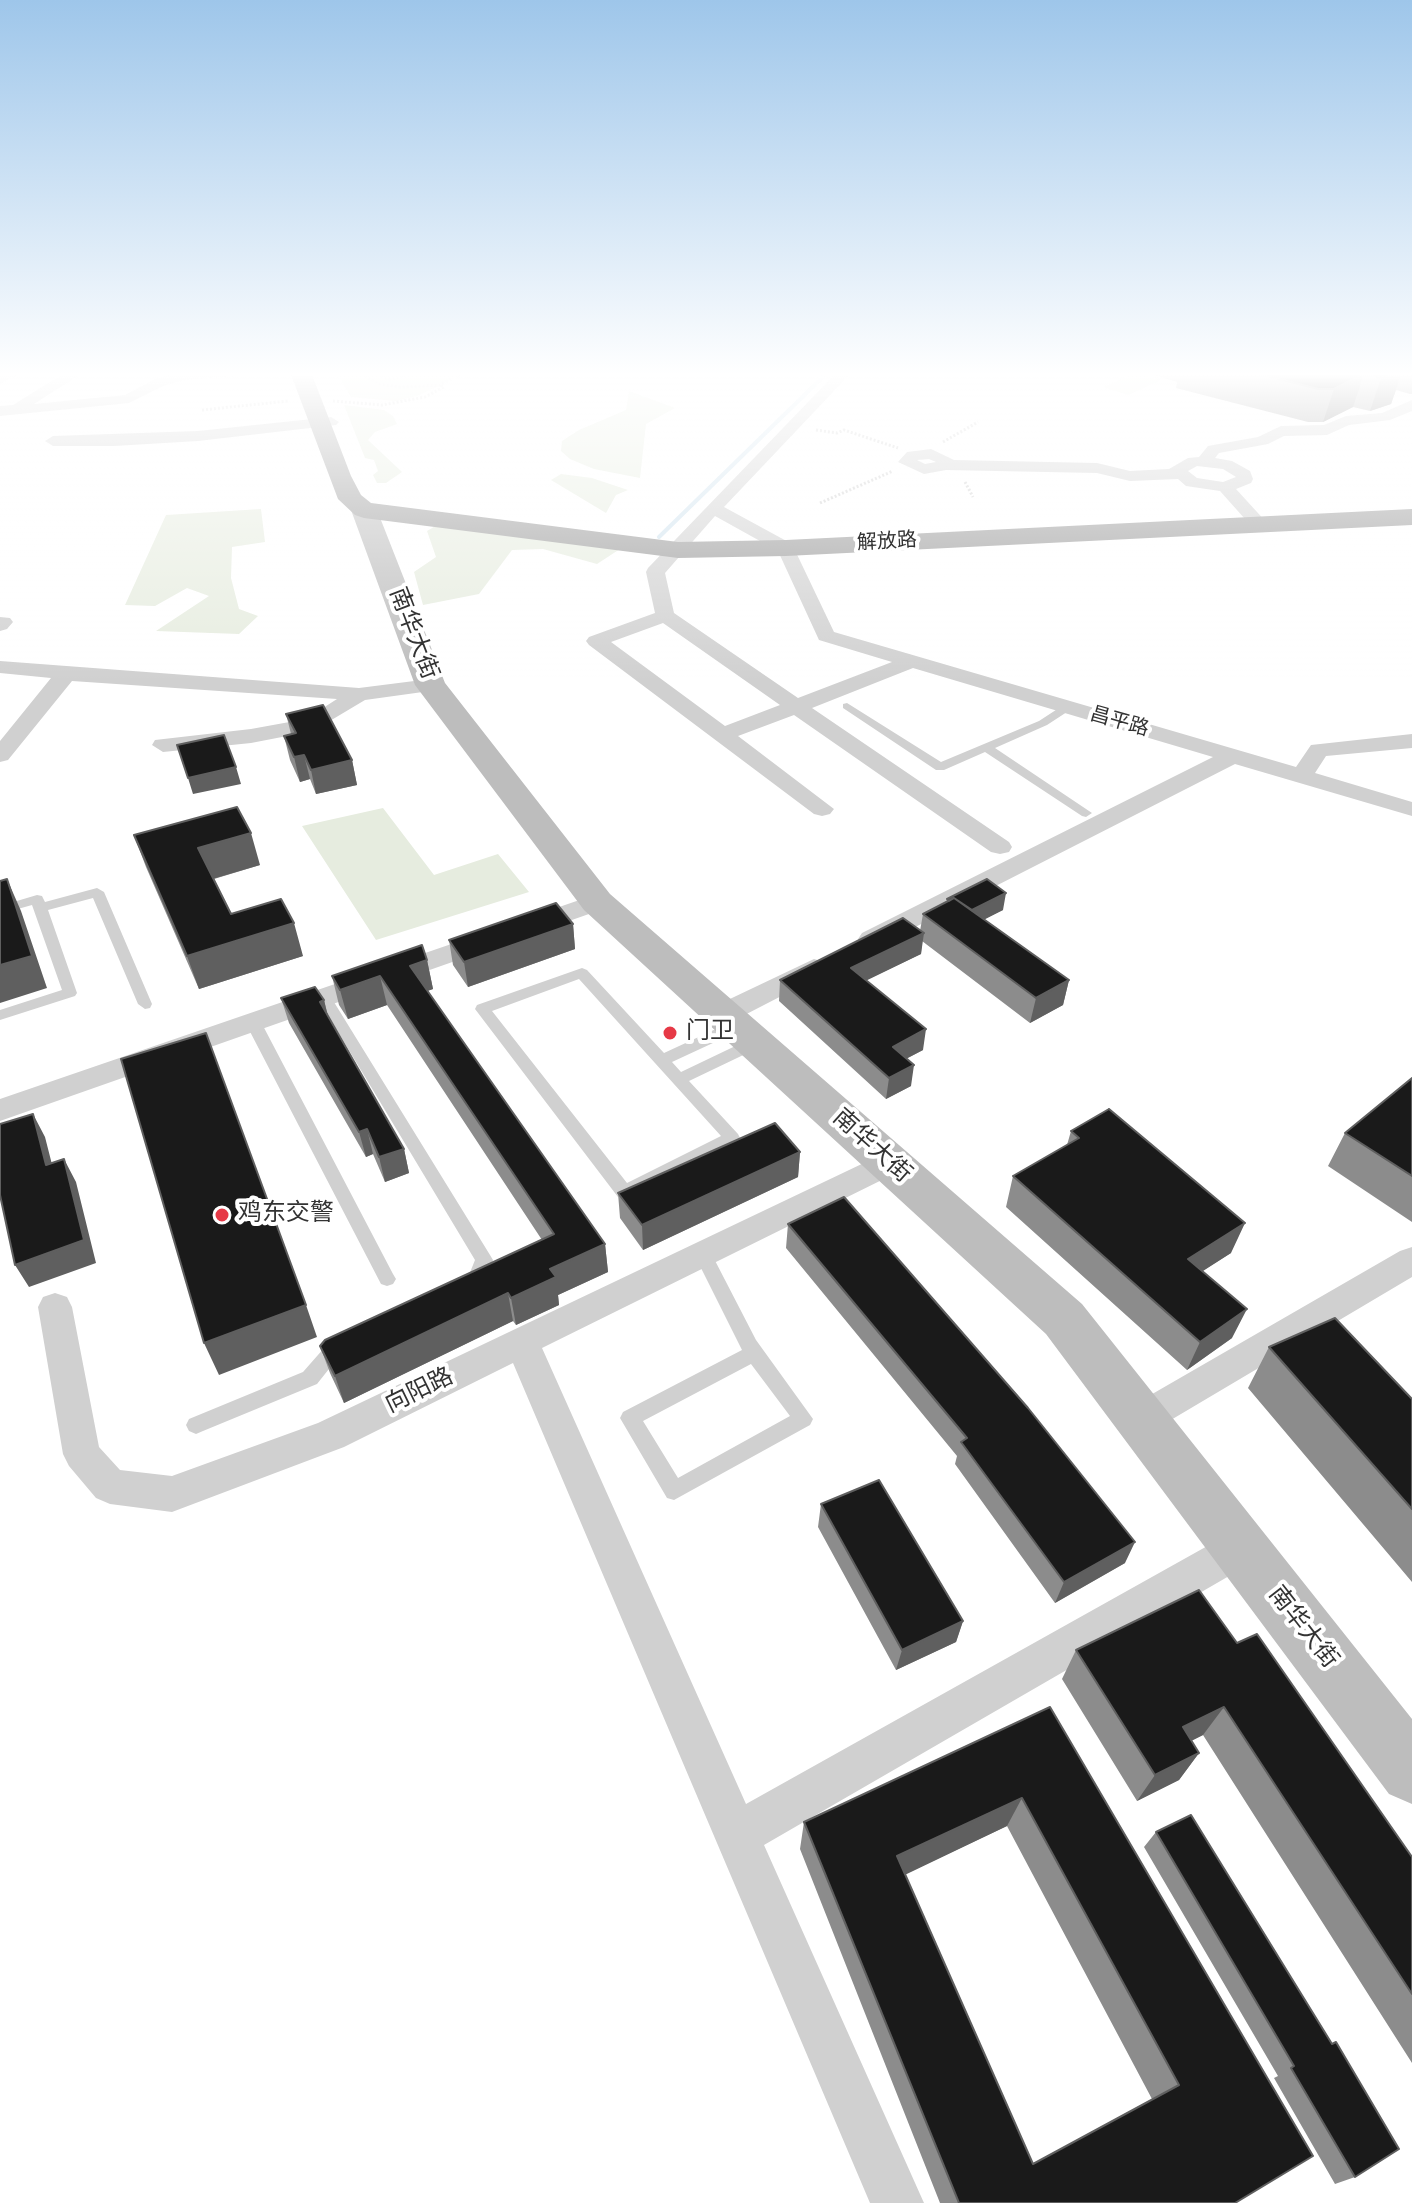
<!DOCTYPE html>
<html>
<head>
<meta charset="utf-8">
<style>
	body { margin:0 }
	canvas { display:block; background:#fff }
</style>
</head>
<body>
<canvas width="1412" height="2203"></canvas>
<script>
const g = document.querySelector('canvas').getContext('2d');
g.lineJoin = 'round';
function fill(path, color) { g.fillStyle = color; g.fill(path, 'evenodd'); }
const shape = rows => new Path2D(rows.map(r => 'M' + r).join(''));
function strokePath(path, color, width, dash) { g.strokeStyle = color; g.lineWidth = width; g.lineCap = dash ? 'butt' : 'round'; g.setLineDash(dash || []); g.stroke(path); }
function write(font, color, halo, rows, align = 'center') {
  g.font = font + ' "Source Sans 3","Noto Sans SC",sans-serif'; g.lineWidth = 8; g.setLineDash([]); g.textBaseline = 'middle'; g.strokeStyle = halo; g.fillStyle = color; for (const [text, x, y, turn = 0] of rows) {
    g.save(); g.translate(x, y); g.rotate((+turn || 0) * Math.PI / 180); g.textAlign = isNaN(turn) ? turn : align; if (halo) g.strokeText(text, 0, 0); g.fillText(text, 0, 0); g.restore();
  }
}
fill(shape([
	[336,372,467,372,417,396,395,401,351,397],
	[1136,373,1161,380,1128,395,1103,387],
	[629,391,675,408,646,424,640,478,594,469,570,459,561,451,562,441,579,430,626,410],
	[344,405,384,410,393,416,397,424,375,432,368,440,402,472,386,483,377,483,373,475,378,471,374,460,365,458],
	[561,474,592,478,628,490,616,495,606,513,551,480],
	[261,509,265,542,232,547,231,578,239,609,258,616,239,634,156,631,209,596,187,588,155,606,125,605,166,515],
	[444,521,620,549,597,564,543,549,512,550,479,594,423,605,414,572,436,557,427,531],
	[383,808,434,875,498,854,529,892,376,940,302,826]
]), '#e6ecdf');
strokePath(shape([
	[659,537,828,372]
]), '#cfe2ee', 4);
strokePath(shape([
	[358,372,379,384,401,387,440,385,452,378],
	[383,372,382,377,389,379,406,376],
	[400,372,443,375],
	[333,401,382,405,425,397,444,387,440,385],
	[202,410,288,401],
	[816,430,837,433,844,430,898,448],
	[943,442,978,422],
	[965,482,973,497],
	[820,503,893,471]
]), '#cdcdcd', 3, [2, 2]);
fill(shape([
	[847,703,941,762,1039,721,1062,706,1070,706,1070,710,1047,725,995,748,1092,813,1086,817,1082,816,985,752,944,770,936,770,843,708,843,704,847,703],
	[97,888,104,892,152,1004,150,1008,145,1009,138,1004,93,898,48,910,77,993,75,996,0,1020,0,1010,62,990,32,905,0,914,0,906,37,895,42,896,45,902,97,888],
	[582,968,587,970,664,1053,731,1022,741,1022,744,1026,741,1030,672,1062,681,1072,750,1039,760,1039,763,1043,760,1047,689,1081,738,1134,740,1138,738,1142,624,1199,618,1197,475,1009,477,1005,582,968],
	[579,979,721,1136,627,1183,492,1011,579,979],
	[324,992,329,994,490,1255,493,1260,482,1285,468,1291,462,1289,459,1284,462,1279,469,1275,475,1260,317,997,324,992],
	[253,1017,261,1022,393,1274,396,1279,393,1284,387,1286,381,1284,245,1022,253,1017],
	[703,1247,709,1249,756,1340,813,1419,810,1425,674,1500,667,1498,620,1418,623,1412,742,1350,694,1254,697,1249,703,1247],
	[751,1364,790,1416,678,1478,643,1421,751,1364],
	[339,1337,346,1339,348,1345,317,1384,203,1431,196,1434,189,1431,186,1425,189,1419,303,1372,332,1339,339,1337]
]), '#d0d0d0');
fill(shape([
	[4,372,22,372,0,384,0,374,4,372],
	[66,372,84,372,34,404,125,395,153,380,181,372,241,372,234,376,185,380,163,386,129,403,0,416,0,406,13,405,66,372],
	[837,372,852,372,724,507,792,544,834,632,1296,767,1311,745,1412,734,1412,748,1326,756,1315,773,1412,802,1412,816,1235,764,880,945,871,947,862,945,858,939,862,933,1213,757,913,668,812,708,1009,842,1012,847,1009,852,1000,854,991,852,794,715,738,736,834,809,830,814,822,816,814,814,589,645,586,641,589,637,655,613,646,572,648,568,837,372],
	[715,516,778,551,819,640,892,662,798,698,674,613,665,573,715,516],
	[663,623,780,705,725,726,611,642,663,623],
	[1412,400,1412,411,1390,420,1349,425,1327,435,1284,436,1268,444,1219,453,1215,458,1232,461,1250,471,1253,479,1251,483,1236,489,1268,524,1259,529,1253,528,1220,491,1186,486,1178,479,1130,481,1097,473,946,470,924,474,898,462,907,452,931,449,954,460,1097,463,1130,471,1169,469,1188,458,1199,457,1208,446,1258,437,1281,426,1324,425,1346,416,1382,413,1412,400],
	[929,459,936,462,925,464,917,460,929,459],
	[1197,466,1223,469,1236,477,1223,482,1197,478,1188,471,1197,466],
	[331,417,339,422,336,425,198,441,114,446,53,446,45,441,53,436,198,431,331,417],
	[0,617,10,618,13,622,7,629,0,631,0,617],
	[0,661,359,688,430,679,441,685,430,691,365,700,313,731,251,743,163,752,152,745,155,740,251,729,306,719,337,699,72,681,8,760,0,762,0,741,51,678,0,673,0,661],
	[597,894,606,896,610,902,606,908,0,1121,0,1099,597,894],
	[814,959,824,962,828,968,824,974,733,1021,723,1023,713,1021,709,1014,713,1007,814,959],
	[889,1151,900,1155,905,1163,900,1171,542,1348,746,1804,1227,1535,1241,1529,1255,1535,1261,1548,1255,1561,764,1845,924,2203,870,2203,513,1363,344,1447,172,1512,110,1504,96,1498,69,1466,63,1454,38,1307,43,1297,55,1293,67,1297,72,1307,99,1447,120,1470,172,1476,318,1423,889,1151],
	[1412,1247,1412,1277,1154,1430,1141,1435,1128,1430,1123,1419,1128,1408,1400,1251,1412,1247]
]), '#d0d0d0');
fill(shape([
	[364,502,373,505,377,510,445,683,610,894,1082,1304,1412,1719,1412,1804,1389,1794,1046,1334,584,910,415,685,351,510,355,505,364,502]
]), '#bdbdbd');
fill(shape([
	[290,372,311,372,351,476,361,495,371,503,678,542,786,540,1412,509,1412,525,786,556,678,558,364,518,355,515,338,499,290,372]
]), '#9a9a9a');
fill(shape([
	[1146,372,1412,372,1412,394,1410,394,1396,390,1391,404,1370,411,1353,407,1323,422,1308,422,1176,388,1177,382],
	[286,714,352,760,357,785,316,794,310,779,300,782,290,760,284,736,291,734],
	[134,835,260,865,214,879,231,914,303,956,199,989,146,867],
	[947,899,1003,910,984,919,1069,980,1063,1005,1030,1023,922,941,921,954,866,980,923,1050,906,1059,911,1086,886,1099,779,1001,780,980,920,931,923,914,947,902],
	[573,924,575,949,468,987,453,965,449,940],
	[427,960,433,989,427,991,605,1244,608,1272,558,1295,559,1305,516,1325,513,1321,344,1403,330,1373,320,1346,542,1240,387,1005,348,1019,339,1005,332,976],
	[281,998,324,1000,328,1016,404,1149,409,1173,385,1182,373,1154,366,1157,289,1023],
	[1412,1078,1412,1222,1328,1166,1345,1133],
	[1071,1131,1231,1253,1202,1271,1232,1338,1187,1370,1006,1207,1013,1176,1067,1145],
	[800,1152,798,1177,643,1250,620,1218,618,1193],
	[788,1224,1125,1563,1055,1603,955,1464,957,1456,786,1248],
	[1269,1347,1412,1399,1412,1582,1248,1388],
	[821,1504,963,1621,956,1642,896,1670,818,1527],
	[1237,1643,1412,1857,1412,2063,1203,1735,1191,1741,1199,1753,1179,1780,1137,1801,1062,1679,1076,1650],
	[1050,1707,1235,2203,940,2203,800,1849,804,1822],
	[1007,1826,1152,2099,1033,2164,905,1874],
	[1156,1832,1332,2044,1355,2177,1335,2184,1274,2078,1278,2076,1144,1847]
]), '#8c8c8c');
fill(shape([
	[1400,372,1402,372,1391,404,1370,411,1381,378],
	[1364,374,1353,407,1323,422,1334,389],
	[304,755,310,779,300,782,294,757],
	[352,760,357,785,316,794,311,770],
	[236,767,241,784,193,794,188,778],
	[251,833,260,865,209,880,198,848],
	[7,879,21,911,47,988,0,1003,0,965],
	[1006,893,1003,910,964,930,966,913],
	[294,923,303,956,199,989,187,956],
	[573,924,575,949,468,987,464,962],
	[924,933,921,954,849,989,851,968],
	[427,960,433,989,416,995,410,966],
	[380,976,387,1005,348,1019,340,990],
	[1069,980,1063,1005,1030,1023,1036,998],
	[324,1000,330,1025,320,1002],
	[926,1029,923,1050,890,1067,893,1047],
	[914,1065,911,1086,886,1099,889,1078],
	[33,1114,45,1137,58,1188,46,1165],
	[367,1129,373,1154,366,1157,359,1132],
	[404,1149,409,1173,385,1182,379,1157],
	[800,1152,798,1177,643,1250,642,1225],
	[64,1159,76,1182,96,1263,29,1287,15,1265],
	[1245,1223,1231,1253,1175,1289,1188,1259],
	[605,1244,608,1272,558,1295,559,1305,516,1325,511,1298,550,1269],
	[508,1293,513,1321,344,1403,335,1376],
	[306,1305,317,1337,219,1375,204,1343],
	[1247,1309,1232,1338,1187,1370,1200,1342],
	[1135,1542,1125,1563,1055,1603,1064,1582],
	[963,1621,956,1642,896,1670,902,1650],
	[1224,1707,1203,1735,1163,1755,1183,1727],
	[1199,1753,1179,1780,1137,1801,1155,1775],
	[1022,1798,1007,1826,888,1883,897,1856]
]), '#5f5f5f');
const building = shape([
	[1251,372,1400,372,1381,378,1364,374,1334,389,1318,389,1251,372],
	[323,705,352,760,311,770,304,755,294,757,284,736,296,733,286,714,323,705],
	[224,735,236,767,188,778,177,745,224,735],
	[237,807,251,833,198,848,231,914,281,899,294,923,187,956,134,835,237,807],
	[7,879,32,956,0,965,0,881,7,879],
	[987,879,1006,893,972,910,954,898,949,901,947,899,987,879],
	[954,898,1069,980,1036,998,923,914,954,898],
	[556,903,573,924,464,962,449,940,556,903],
	[903,918,924,933,851,968,926,1029,893,1047,914,1065,889,1078,780,980,903,918],
	[422,945,427,960,410,966,605,1244,550,1269,556,1277,511,1298,508,1293,335,1376,320,1346,325,1340,554,1234,380,976,340,990,332,976,422,945],
	[315,987,324,1000,320,1002,404,1149,379,1157,367,1129,359,1132,281,998,315,987],
	[206,1033,306,1305,204,1343,121,1059,206,1033],
	[1412,1078,1412,1176,1345,1133,1412,1078],
	[1109,1109,1245,1223,1188,1259,1247,1309,1200,1342,1013,1176,1079,1138,1071,1131,1109,1109],
	[33,1114,46,1165,64,1159,84,1240,15,1265,0,1195,0,1124,33,1114],
	[775,1123,800,1152,642,1225,618,1193,775,1123],
	[844,1197,1028,1408,1135,1542,1064,1582,961,1442,967,1438,788,1224,844,1197],
	[1335,1318,1412,1399,1412,1509,1269,1347,1335,1318],
	[879,1480,963,1621,902,1650,821,1504,879,1480],
	[1199,1590,1237,1643,1257,1634,1412,1857,1412,1994,1224,1707,1183,1727,1199,1753,1155,1775,1076,1650,1199,1590],
	[1050,1707,1313,2156,1235,2203,959,2203,804,1822,1050,1707],
	[1022,1798,1179,2085,1033,2164,897,1856,1022,1798],
	[1191,1815,1332,2044,1336,2042,1399,2149,1355,2177,1291,2068,1294,2066,1156,1832,1191,1815]
]);
fill(building, '#1a1a1a');
strokePath(building, '#5f5f5f', 2);
const sky = g.createLinearGradient(0, 0, 0, 681);
sky.addColorStop(0, '#9ec6ea');
sky.addColorStop(0.55, '#fff');
sky.addColorStop(1, '#ffffff00');
g.fillStyle = sky;
g.fillRect(0, 0, 1412, 681);
for (const [x, y, r, color] of [
	[670,1033,8,"#e63946"],
	[222,1215,8,"#e63946"]
]) { const dot = new Path2D(); dot.arc(x, y, r, 0, 2 * Math.PI); g.fillStyle = color; g.fill(dot); strokePath(dot, '#fff', 3); }
write('20px', '#333', '#fff', [
	["解放路",887,543,-3],
	["昌平路",1119,723,16]
]);
write('24px', '#333', '#fff', [
	["南华大街",412,634,69],
	["南华大街",871,1147,42],
	["向阳路",420,1392,-26],
	["南华大街",1302,1628,52]
]);
write('24px', '#333', '#fff', [
	["门卫",686,1033],
	["鸡东交警",238,1215]
], 'left');
</script>
</body>
</html>
